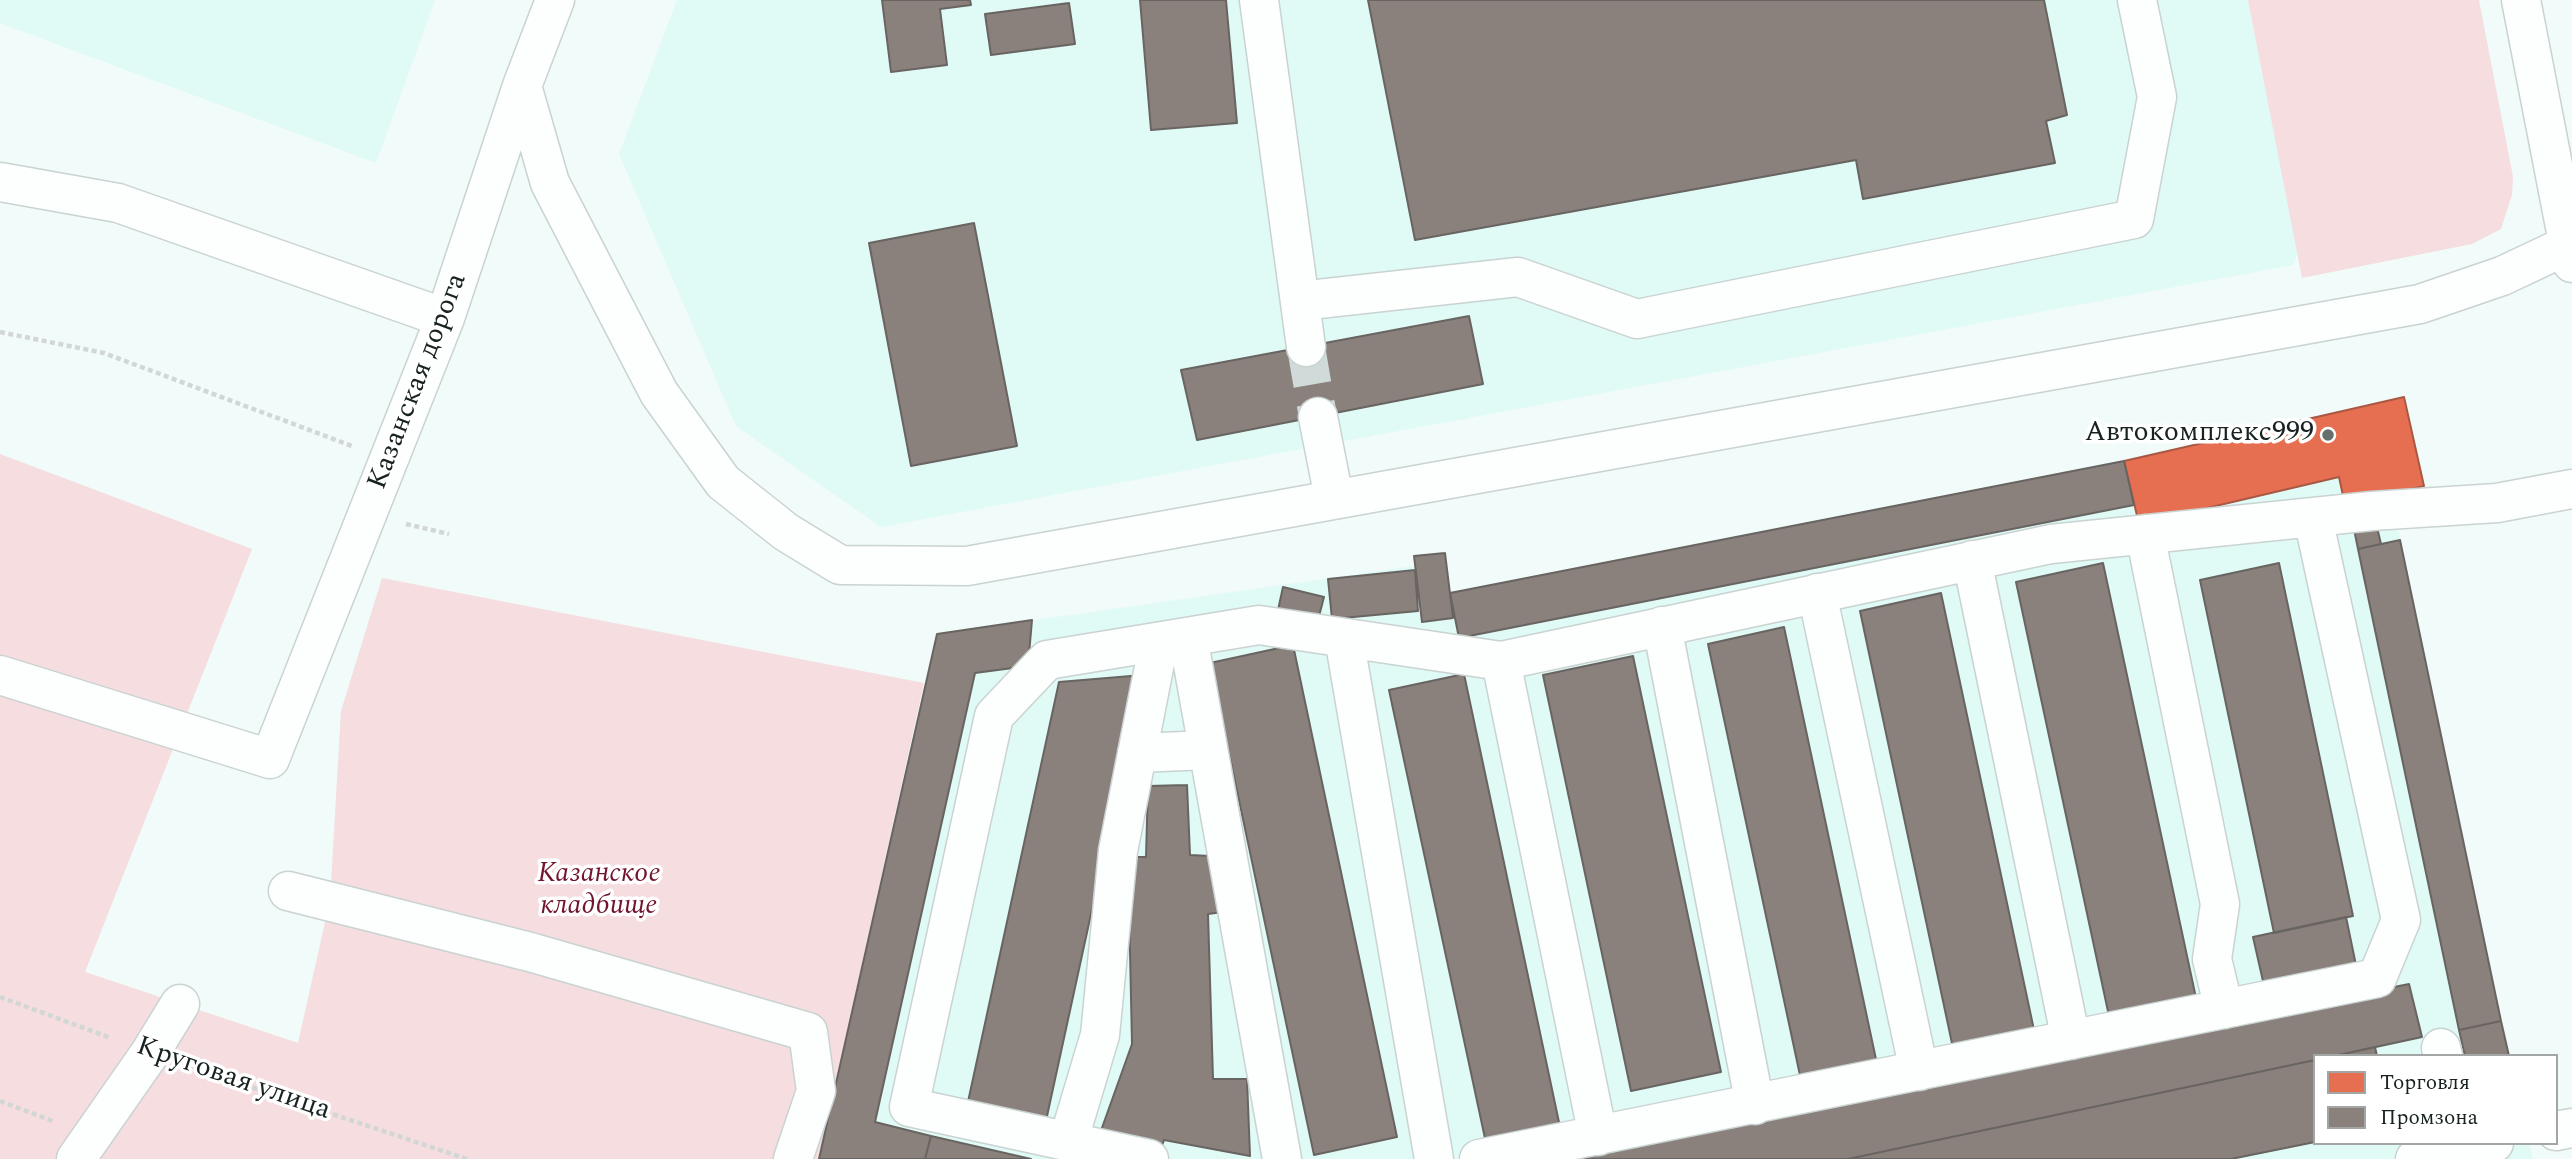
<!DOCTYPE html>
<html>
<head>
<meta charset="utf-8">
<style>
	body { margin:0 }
	#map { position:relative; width:2572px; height:1159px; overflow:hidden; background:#f1fbf9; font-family:Spectral,serif }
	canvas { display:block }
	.legend { position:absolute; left:2313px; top:1054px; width:245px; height:91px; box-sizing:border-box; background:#fff; border:2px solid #a2a7a6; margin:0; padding:9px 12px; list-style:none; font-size:21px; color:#172221 }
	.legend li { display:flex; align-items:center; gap:14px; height:35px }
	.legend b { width:35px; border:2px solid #a2a7a6 }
</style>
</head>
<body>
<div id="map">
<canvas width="2572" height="1159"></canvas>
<ul class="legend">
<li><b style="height:19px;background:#e76f51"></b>Торговля</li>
<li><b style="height:19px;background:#8a817c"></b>Промзона</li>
</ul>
</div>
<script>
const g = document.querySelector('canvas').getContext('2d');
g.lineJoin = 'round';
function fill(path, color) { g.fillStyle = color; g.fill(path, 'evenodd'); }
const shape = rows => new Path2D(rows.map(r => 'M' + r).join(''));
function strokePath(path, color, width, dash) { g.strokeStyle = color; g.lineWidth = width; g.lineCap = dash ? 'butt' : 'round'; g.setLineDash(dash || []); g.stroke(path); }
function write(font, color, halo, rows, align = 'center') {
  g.font = font + ' Spectral,serif'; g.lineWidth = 7; g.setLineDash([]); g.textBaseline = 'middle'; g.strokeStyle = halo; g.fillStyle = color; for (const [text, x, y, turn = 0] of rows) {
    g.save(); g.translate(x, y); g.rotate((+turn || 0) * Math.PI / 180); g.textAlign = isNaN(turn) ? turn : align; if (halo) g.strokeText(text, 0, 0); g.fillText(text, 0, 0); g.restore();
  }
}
fill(shape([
	[0,0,435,0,376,163,0,23],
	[677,0,2248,0,2298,252,2293,265,881,527,736,426,619,154],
	[2124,461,2139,524,2339,477,2345,505,2391,494,2509,1056,2315,1056,2315,1143,2529,1143,2533,1159,819,1159,937,634,1415,566,1414,556,1445,553,1450,593]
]), '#e0faf6');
fill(shape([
	[2248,0,2479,0,2513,177,2512,195,2501,229,2472,244,2302,278],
	[0,454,252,549,85,972,298,1043,330,900,341,711,382,578,924,683,819,1159,0,1159]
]), '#f5dde0');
const shops = shape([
	[2404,397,2424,486,2345,505,2339,477,2139,524,2124,461,2404,397]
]);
fill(shops, '#e76f51');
strokePath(shops, '#a95843', 2);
const industry = shape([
	[882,0,970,0,971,5,940,9,947,65,891,72,882,0],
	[1140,0,1226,0,1237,123,1151,130,1140,0],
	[1368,0,2044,0,2067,115,2046,121,2055,163,1863,199,1856,160,1415,240,1368,0],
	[1069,3,1075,44,991,55,985,14,1069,3],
	[974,223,1017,446,911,466,869,243,974,223],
	[1469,316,1483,384,1197,440,1181,370,1469,316],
	[2124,461,2134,505,1459,638,1450,593,2124,461],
	[2376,523,2381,544,2358,549,2354,529,2376,523],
	[2400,540,2501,1021,2459,1030,2358,549,2400,540],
	[1445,553,1453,618,1422,622,1414,556,1445,553],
	[2103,563,2196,998,2109,1016,2016,582,2103,563],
	[2279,563,2353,916,2274,933,2200,580,2279,563],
	[1415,570,1418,611,1332,619,1328,579,1415,570],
	[1283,587,1324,597,1318,620,1278,610,1283,587],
	[1941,593,2034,1030,1953,1048,1860,611,1941,593],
	[1032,620,1028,666,975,673,875,1122,931,1136,925,1159,819,1159,937,634,1032,620],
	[1784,627,1877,1064,1801,1080,1708,644,1784,627],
	[1293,645,1397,1137,1314,1155,1210,663,1293,645],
	[1633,656,1721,1072,1631,1091,1543,675,1633,656],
	[1464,674,1560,1127,1486,1143,1389,690,1464,674],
	[1143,675,1044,1130,966,1111,1059,682,1143,675],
	[1187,785,1190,855,1210,856,1223,912,1208,914,1213,1079,1247,1079,1250,1156,1164,1140,1159,1154,1098,1139,1132,1044,1128,857,1146,857,1148,786,1187,785],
	[2346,917,2357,970,2265,990,2253,937,2346,917],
	[2409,984,2422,1037,2334,1056,2315,1056,2315,1060,1848,1159,1542,1159,2409,984],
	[2501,1021,2509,1056,2465,1056,2459,1030,2501,1021],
	[2375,1047,2377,1056,2334,1056,2375,1047],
	[2315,1060,2315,1142,2231,1159,1848,1159,2315,1060],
	[931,1136,1031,1159,925,1159,931,1136]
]);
fill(industry, '#8a817c');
strokePath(industry, '#686461', 2);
strokePath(shape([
	[1306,347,1318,417]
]), '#d0dad9', 38, [38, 19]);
const minor = shape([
	[1259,0,1306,347],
	[2521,0,2572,263],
	[522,86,550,183,659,393,723,482,786,532,840,565,967,566,2420,304,2502,276,2568,245],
	[0,182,118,203,445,318],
	[1300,301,1518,277,1637,319,2134,219,2157,97,2137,0],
	[1318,417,1334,498],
	[2145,534,2220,904,2212,959,2224,1009],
	[1972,560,2071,1040],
	[1817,593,1919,1071],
	[1662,626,1755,1105],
	[1188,637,1282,1159],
	[1344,638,1434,1159],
	[1501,661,1598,1136],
	[0,675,270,759,445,318,522,86,555,0],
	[1137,753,1208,750],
	[288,891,530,952,808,1032,816,1091,793,1159],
	[2441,1048,2443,1056],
	[2556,1131,2572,1128],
	[1068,1142,1100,1035,1118,851,1159,642],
	[76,1159,150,1053,180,1004],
	[1149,1159,909,1107,994,716,1047,660,1259,625,1501,661,2051,544,2372,511,2497,503,2572,489],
	[1479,1159,2377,978,2401,920,2313,518],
	[2415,1159,2494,1143]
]);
strokePath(minor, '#c9d3d1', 41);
strokePath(shape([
	[0,332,104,353,352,446],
	[406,524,449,534],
	[0,997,111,1038],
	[188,1066,467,1159],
	[0,1101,55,1122]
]), '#d2d6d5', 4.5, [5, 3.5]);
strokePath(minor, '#fdfefe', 38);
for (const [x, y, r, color] of [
	[2328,435,7,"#636e6d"]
]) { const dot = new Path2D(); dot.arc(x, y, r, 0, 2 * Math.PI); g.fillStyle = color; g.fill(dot); strokePath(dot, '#fff', 2.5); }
write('28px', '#172221', '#fff', [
	["Казанская дорога",419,382,-69],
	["Круговая улица",233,1080,19]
]);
write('28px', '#172221', '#fff', [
	["Автокомплекс999",2314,435]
], 'right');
write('italic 28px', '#71142f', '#fff', [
	["Казанское",599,876],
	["кладбище",599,908]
]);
</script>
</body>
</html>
